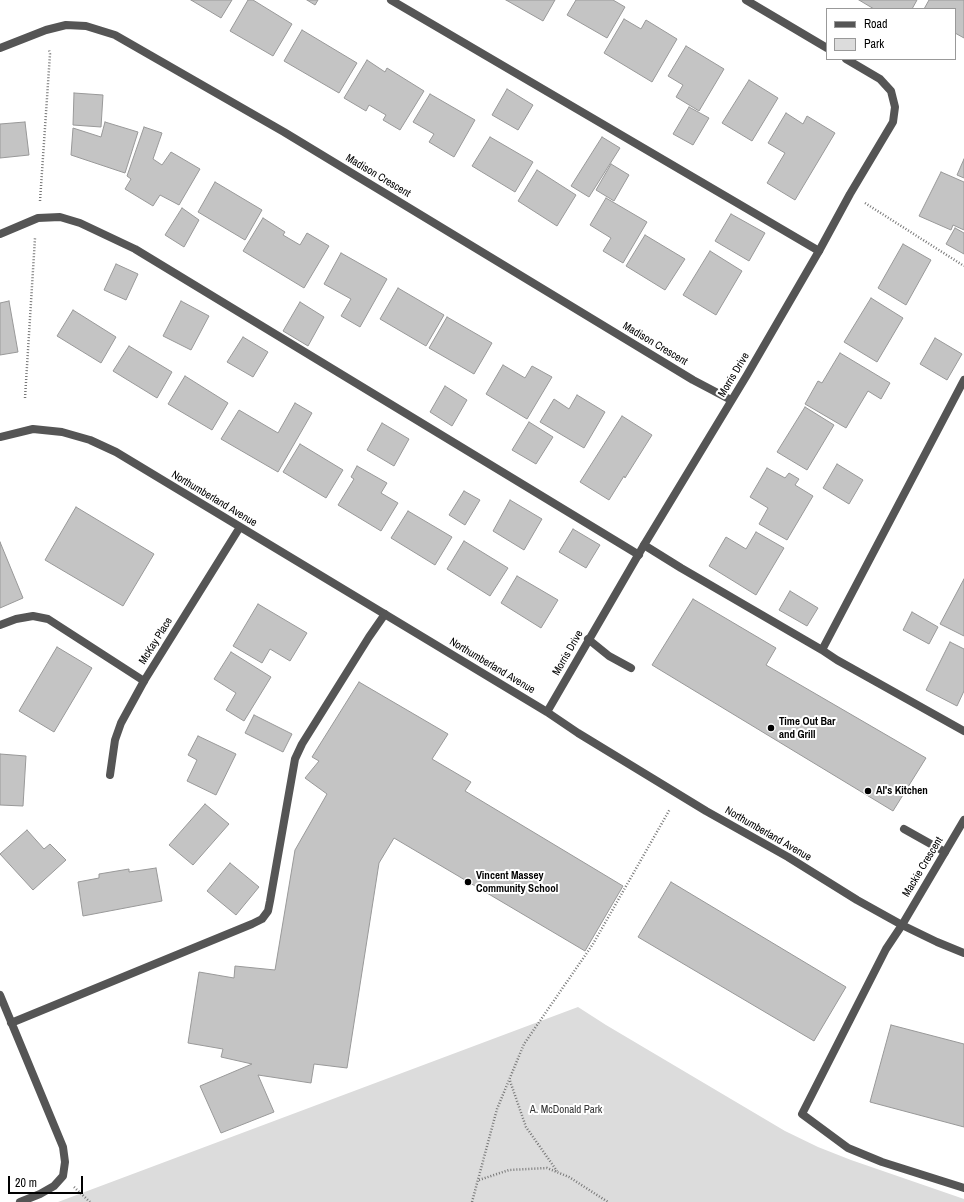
<!DOCTYPE html>
<html>
<head>
<meta charset="utf-8">
<style>
	body { margin:0 }
	#map { position:relative; width:964px; height:1202px; overflow:hidden; background:#fff; font-family:"Archivo Narrow",sans-serif }
	canvas { display:block }
	.legend { position:absolute; left:826px; top:8px; width:130px; height:52px; box-sizing:border-box; background:#fff; border:1px solid #999; margin:0; padding:5px 7px; list-style:none; font-size:12px; color:#000 }
	.legend li { display:flex; align-items:center; gap:8px; height:20px }
	.legend b { width:20px; border:1px solid #999 }
	.scale { position:absolute; left:8px; top:1176px; width:75px; height:18px; box-sizing:border-box; border:2px solid #000; border-top:0; padding-left:5px; font-size:12px; line-height:14px; white-space:nowrap; color:#000; -webkit-text-stroke:3px #fff; paint-order:stroke }
</style>
</head>
<body>
<div id="map">
<canvas width="964" height="1202"></canvas>
<ul class="legend">
<li><b style="height:5px;background:#555"></b>Road</li>
<li><b style="height:11px;background:#dcdcdc"></b>Park</li>
</ul>
<div class="scale">20 m</div>
</div>
<script>
const g = document.querySelector('canvas').getContext('2d');
g.lineJoin = 'round';
function fill(path, color) { g.fillStyle = color; g.fill(path, 'evenodd'); }
const shape = rows => new Path2D(rows.map(r => 'M' + r).join(''));
function strokePath(path, color, width, dash) { g.strokeStyle = color; g.lineWidth = width; g.lineCap = dash ? 'butt' : 'round'; g.setLineDash(dash || []); g.stroke(path); }
function write(font, color, halo, rows, align = 'center') {
  g.font = font + ' "Archivo Narrow",sans-serif'; g.lineWidth = 4; g.setLineDash([]); g.textBaseline = 'middle'; g.strokeStyle = halo; g.fillStyle = color; for (const [text, x, y, turn = 0] of rows) {
    g.save(); g.translate(x, y); g.rotate((+turn || 0) * Math.PI / 180); g.textAlign = isNaN(turn) ? turn : align; if (halo) g.strokeText(text, 0, 0); g.fillText(text, 0, 0); g.restore();
  }
}
fill(shape([
	[578,1007,606,1025,785,1131,818,1147,851,1160,964,1199,964,1202,58,1202]
]), '#dcdcdc');
const building = shape([
	[191,0,232,0,221,18,191,0],
	[248,0,253,0,292,24,273,56,230,31,248,0],
	[307,0,318,0,315,5,307,0],
	[506,0,555,0,543,21,506,0],
	[576,0,613,0,625,7,607,38,567,15,576,0],
	[859,0,917,0,912,9,874,9,859,0],
	[929,0,964,0,964,38,955,33,955,9,924,9,929,0],
	[624,19,641,29,646,20,677,39,652,82,604,53,624,19],
	[302,30,357,63,339,93,284,61,302,30],
	[686,46,724,69,699,111,676,97,683,85,668,76,686,46],
	[367,60,385,72,387,68,424,91,400,130,383,120,386,115,369,105,366,111,344,98,367,60],
	[749,80,778,98,752,141,722,123,749,80],
	[507,89,533,105,518,130,492,115,507,89],
	[74,93,103,95,101,127,73,125,74,93],
	[430,94,475,120,454,157,429,142,434,134,413,122,430,94],
	[689,107,709,118,693,145,673,134,689,107],
	[786,113,803,124,807,116,835,133,795,200,767,183,785,153,768,143,786,113],
	[25,122,29,155,0,158,0,124,25,122],
	[105,122,138,132,125,173,71,155,73,128,101,137,105,122],
	[144,127,162,133,153,159,162,165,171,152,200,169,179,205,160,195,153,206,125,189,131,179,127,176,144,127],
	[490,137,533,162,515,192,472,166,490,137],
	[602,137,620,148,589,197,571,186,602,137],
	[964,159,964,178,957,175,964,159],
	[611,164,629,175,614,201,596,190,611,164],
	[537,170,576,195,557,226,518,201,537,170],
	[941,172,964,182,964,230,953,225,951,230,919,216,941,172],
	[215,182,262,210,245,240,198,212,215,182],
	[606,198,647,222,623,263,603,251,611,238,590,225,606,198],
	[182,208,199,220,184,247,165,235,182,208],
	[731,214,765,233,749,261,715,241,731,214],
	[263,218,285,232,283,235,300,245,307,233,329,246,304,288,243,251,263,218],
	[955,228,964,233,964,254,946,244,955,228],
	[645,235,685,259,665,290,626,266,645,235],
	[903,244,931,260,906,305,878,288,903,244],
	[710,251,742,271,716,315,683,295,710,251],
	[341,253,387,279,360,327,341,316,351,299,324,284,341,253],
	[116,264,138,274,126,300,104,290,116,264],
	[398,288,444,315,426,346,380,319,398,288],
	[871,298,903,318,877,362,844,342,871,298],
	[9,301,18,352,0,355,0,303,9,301],
	[181,301,209,316,191,350,163,336,181,301],
	[300,302,324,317,308,346,283,331,300,302],
	[73,310,116,337,101,363,57,336,73,310],
	[447,317,492,343,474,374,429,348,447,317],
	[243,337,268,352,253,377,227,362,243,337],
	[935,338,962,354,947,380,920,364,935,338],
	[129,346,172,372,157,398,113,371,129,346],
	[840,353,890,383,881,399,868,391,846,428,805,404,818,381,822,383,840,353],
	[503,365,525,378,532,366,552,377,527,419,486,394,503,365],
	[185,376,228,403,212,430,168,404,185,376],
	[445,386,467,400,452,426,430,412,445,386],
	[577,395,605,412,584,448,540,422,554,399,569,409,577,395],
	[295,403,312,413,278,472,221,439,239,410,278,433,295,403],
	[805,407,834,425,807,470,777,452,805,407],
	[622,416,652,435,625,478,624,476,609,500,580,482,622,416],
	[529,422,553,437,536,464,512,450,529,422],
	[382,423,409,439,394,466,367,450,382,423],
	[300,444,343,470,326,498,283,472,300,444],
	[837,464,863,480,849,504,823,488,837,464],
	[357,466,387,483,381,493,398,503,381,531,338,505,354,479,351,477,357,466],
	[767,468,785,478,789,473,799,479,795,485,813,496,787,540,759,524,768,508,750,497,767,468],
	[464,491,480,500,465,525,449,515,464,491],
	[510,500,542,519,524,550,493,531,510,500],
	[76,507,154,554,123,606,45,560,76,507],
	[408,511,452,537,435,565,391,538,408,511],
	[573,529,600,545,586,568,559,552,573,529],
	[756,532,784,548,756,595,709,566,726,537,746,549,756,532],
	[464,541,508,568,490,596,447,569,464,541],
	[0,542,23,598,0,608,0,542],
	[517,576,558,600,541,628,501,603,517,576],
	[964,579,964,636,940,624,964,579],
	[790,591,818,608,807,626,779,610,790,591],
	[693,599,776,648,766,665,926,758,893,811,652,665,693,599],
	[258,604,307,633,290,661,270,649,262,663,233,646,258,604],
	[912,612,938,627,929,644,903,630,912,612],
	[950,642,964,649,964,691,957,706,926,690,950,642],
	[57,647,92,668,54,732,19,711,57,647],
	[231,652,271,677,244,721,226,710,236,693,214,679,231,652],
	[359,682,448,734,432,759,471,782,465,791,623,886,585,951,394,838,379,863,347,1068,314,1064,311,1083,258,1075,274,1112,221,1133,200,1086,252,1064,221,1057,223,1049,188,1043,199,972,234,978,235,966,275,970,295,850,327,794,305,778,319,761,312,757,359,682],
	[254,715,292,734,283,752,245,733,254,715],
	[198,736,236,754,216,795,187,781,197,760,188,755,198,736],
	[0,754,26,756,23,806,0,805,0,754],
	[205,804,229,824,193,865,169,845,205,804],
	[27,830,44,849,50,844,66,860,33,890,0,854,27,830],
	[230,863,259,887,236,915,207,891,230,863],
	[156,868,162,901,83,916,78,882,99,878,99,874,129,869,129,872,156,868],
	[671,882,846,987,814,1041,638,937,671,882],
	[891,1025,964,1044,964,1127,870,1102,891,1025]
]);
fill(building, '#c4c4c4');
strokePath(building, '#999', 1);
strokePath(shape([
	[40,201,50,54,49,50],
	[865,203,964,266],
	[25,398,35,238],
	[510,1081,526,1127,557,1171],
	[479,1180,509,1170,547,1168,569,1177,608,1202],
	[74,1187,90,1202],
	[472,1202,497,1109,524,1044,593,944,670,809]
]), '#777', 2.5, [1, 2]);
strokePath(shape([
	[391,0,819,251],
	[0,234,38,218,60,217,80,223,135,249,639,555],
	[964,380,822,650,837,660,964,731],
	[644,545,681,568,822,650],
	[0,625,16,619,33,616,48,619,144,681],
	[588,639,609,656,631,668],
	[904,829,945,852],
	[902,925,886,949,802,1114,848,1148,882,1162,964,1188],
	[0,995,63,1147,65,1162,63,1176,54,1186,40,1194,20,1202],
	[11,1023,252,924,262,919,268,911,270,901,295,759,302,744,369,637,385,614]
]), '#555', 8);
strokePath(shape([
	[746,0,827,48],
	[0,48,46,30,66,25,86,26,115,35,284,132,693,380,731,400],
	[0,437,33,429,62,432,90,440,116,452,547,712,578,733,706,811,788,857,857,900,902,925,937,942,964,953],
	[547,712,644,545,747,375,819,251,850,194,893,122,895,107,891,91,880,79,846,59],
	[110,775,115,740,121,723,144,681,240,527],
	[902,925,964,820]
]), '#555', 8);
for (const [x, y, r, color] of [
	[771,728,4,"#000"],
	[868,791,4,"#000"],
	[468,882,4,"#000"]
]) { const dot = new Path2D(); dot.arc(x, y, r, 0, 2 * Math.PI); g.fillStyle = color; g.fill(dot); strokePath(dot, '#fff', 1.5); }
write('11px', '#000', '#fff', [
	["Madison Crescent",378,176,31],
	["Madison Crescent",655,344,31],
	["Morris Drive",734,375,-59],
	["Northumberland Avenue",214,499,31],
	["McKay Place",156,641,-58],
	["Morris Drive",568,653,-60],
	["Northumberland Avenue",492,666,31],
	["Northumberland Avenue",768,834,30],
	["Mackie Crescent",923,867,-59]
]);
write('bold 11px', '#000', '#fff', [
	["Time Out Bar",779,722],
	["and Grill",779,735],
	["Al's Kitchen",876,791],
	["Vincent Massey",476,876],
	["Community School",476,889]
], 'left');
write('11px', '#333', '#fff', [
	["A. McDonald Park",566,1110]
]);
</script>
</body>
</html>
